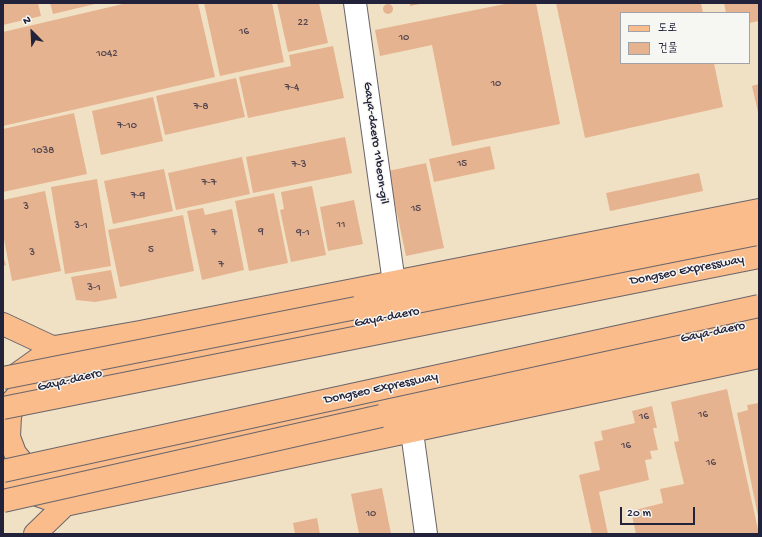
<!DOCTYPE html>
<html>
<head>
<meta charset="utf-8">
<style>
	body { margin:0 }
	#map { position:relative; width:762px; height:537px; overflow:hidden; background:#f0e1c4; font-family:"Gochi Hand","Poor Story",sans-serif }
	canvas { display:block }
	.frame { position:absolute; inset:0; border:4px solid #22223b; pointer-events:none }
	.legend { position:absolute; left:620px; top:12px; width:130px; height:52px; box-sizing:border-box; background:#f6f6f2; border:1px solid #a1a1a9; margin:0; padding:5px 7px; list-style:none; font-size:12px; color:#22223b }
	.legend li { display:flex; align-items:center; gap:8px; height:20px }
	.legend b { width:20px; border:1px solid #a1a1a9 }
	.north { position:absolute; left:12px; top:12px; width:40px; height:40px; -webkit-text-stroke:3px #f6f6f2; paint-order:stroke; rotate:336deg; font-size:11px; font-weight:700; line-height:16px; text-align:center; color:#22223b }
	.north::after { content:''; display:block; margin:auto; width:14px; height:18px; background:#22223b; clip-path:polygon(50% 0,100% 100%,50% 72%,0 100%) }
	.scale { position:absolute; left:620px; top:507px; width:75px; height:18px; box-sizing:border-box; border:2px solid #22223b; border-top:0; padding-left:5px; font-size:12px; line-height:14px; white-space:nowrap; color:#22223b; -webkit-text-stroke:3px #f6f6f2; paint-order:stroke }
</style>
</head>
<body>
<div id="map">
<canvas width="762" height="537"></canvas>
<div class="frame"></div>
<ul class="legend">
<li><b style="height:5px;background:#f9bc8a"></b>도로</li>
<li><b style="height:11px;background:#e6b390"></b>건물</li>
</ul>
<div class="north">N</div>
<div class="scale">20 m</div>
</div>
<script>
const g = document.querySelector('canvas').getContext('2d');
g.lineJoin = 'round';
function fill(path, color) { g.fillStyle = color; g.fill(path, 'evenodd'); }
const shape = rows => new Path2D(rows.map(r => 'M' + r).join(''));
function strokePath(path, color, width, dash) { g.strokeStyle = color; g.lineWidth = width; g.lineCap = dash ? 'butt' : 'round'; g.setLineDash(dash || []); g.stroke(path); }
function write(font, color, halo, rows, align = 'center') {
  g.font = font + ' "Gochi Hand",sans-serif'; g.lineWidth = 3; g.setLineDash([]); g.textBaseline = 'middle'; g.strokeStyle = halo; g.fillStyle = color; for (const [text, x, y, turn = 0] of rows) {
    g.save(); g.translate(x, y); g.rotate((+turn || 0) * Math.PI / 180); g.textAlign = isNaN(turn) ? turn : align; if (halo) g.strokeText(text, 0, 0); g.fillText(text, 0, 0); g.restore();
  }
}
fill(shape([
	[3,3,38,3,41,16,3,25],
	[50,3,95,3,95,4,53,14],
	[127,3,198,3,215,77,3,126,3,32],
	[204,3,272,3,284,62,220,76],
	[277,3,319,3,328,43,288,52],
	[410,3,420,3,420,4,410,6],
	[510,3,536,3,560,124,452,146,432,45,380,56,375,30],
	[556,3,701,3,703,13,621,13,621,63,714,63,723,107,585,138],
	[724,3,759,3,759,21,749,23,749,13,726,13],
	'383 9a5 5 0 1 1 10 0a5 5 0 1 1-10 0Z',
	[333,46,344,98,248,118,239,77,291,66,289,55],
	[236,78,245,117,165,135,156,96],
	[759,84,759,112,758,112,752,86],
	[153,97,163,141,101,155,92,111],
	[74,113,87,174,3,192,3,129],
	[345,137,352,173,253,193,246,157],
	[490,146,495,169,434,182,429,159],
	[242,157,250,194,176,210,168,173],
	[426,163,444,248,406,256,388,171],
	[164,169,173,211,113,224,104,181],
	[699,173,703,191,610,211,606,193],
	[97,179,111,266,65,274,51,187],
	[312,186,326,255,291,262,280,210,284,209,281,192],
	[45,191,61,271,12,281,3,234,3,200],
	[274,193,288,263,249,271,235,201],
	[354,200,363,244,328,251,320,207],
	[203,208,205,215,232,209,244,270,202,280,187,211],
	[183,215,194,271,120,287,108,230],
	[3,256,6,265,3,266],
	[111,270,117,298,95,302,76,300,71,277],
	[727,389,759,534,636,534,631,511,663,503,660,489,684,484,674,442,679,441,671,402],
	[759,403,759,516,758,516,737,413,748,410,747,405],
	[652,406,657,428,653,428,658,450,650,451,652,459,645,460,649,480,599,492,608,534,592,534,579,475,600,470,594,442,603,440,601,431,635,423,632,411],
	[382,488,391,534,359,534,351,494],
	[317,518,320,534,295,534,293,523]
]), '#e6b390');
const minor = shape([
	[355,3,394,283],
	[412,432,426,534]
]);
const major = shape([
	[3,324,50,346,55,347],
	[13,377,55,347,140,332,759,210],
	[17,396,10,416,9,437,15,453,31,473,40,474],
	[4,410,17,396,45,384,232,349,759,243],
	[3,478,15,487,65,505,759,357],
	[36,483,246,433,759,323],
	[35,534,65,505]
]);
const highway = shape([
	[356,308,759,227],
	[381,416,759,338]
]);
strokePath(minor, '#6a656b', 24);
strokePath(major, '#6a656b', 24);
strokePath(highway, '#6a656b', 24);
strokePath(minor, '#fff', 22);
strokePath(major, '#f9bc8a', 22);
strokePath(highway, '#f9bc8a', 22);
const highwayBridge = shape([
	[3,378,356,308],
	[3,408,759,257],
	[3,471,759,306],
	[3,501,381,416]
]);
strokePath(highwayBridge, '#6a656b', 24, []);
strokePath(highwayBridge, '#f9bc8a', 22);
write('11px', '#534650', null, [
	["22",303,23],
	["16",244,32],
	["10",404,38],
	["1042",107,54],
	["10",496,84],
	["7-4",292,88],
	["7-8",201,107],
	["7-10",127,126],
	["1038",43,151],
	["15",462,164],
	["7-3",299,165],
	["7-7",209,183],
	["7-9",138,196],
	["3",26,207],
	["15",416,209],
	["11",341,225],
	["3-1",81,226],
	["9",261,232],
	["7",214,233],
	["9-1",303,233],
	["5",151,250],
	["3",32,253],
	["7",221,265],
	["3-1",94,288],
	["16",703,415],
	["16",644,417],
	["16",626,446],
	["16",711,463],
	["10",371,514]
]);
write('13px', '#22223b', '#f6f6f2', [
	["Gaya-daero 11beon-gil",375,143,82],
	["Dongseo Expressway",687,271,-11],
	["Gaya-daero",387,318,-11],
	["Gaya-daero",713,333,-12],
	["Gaya-daero",70,381,-13],
	["Dongseo Expressway",381,389,-12]
]);
</script>
</body>
</html>
